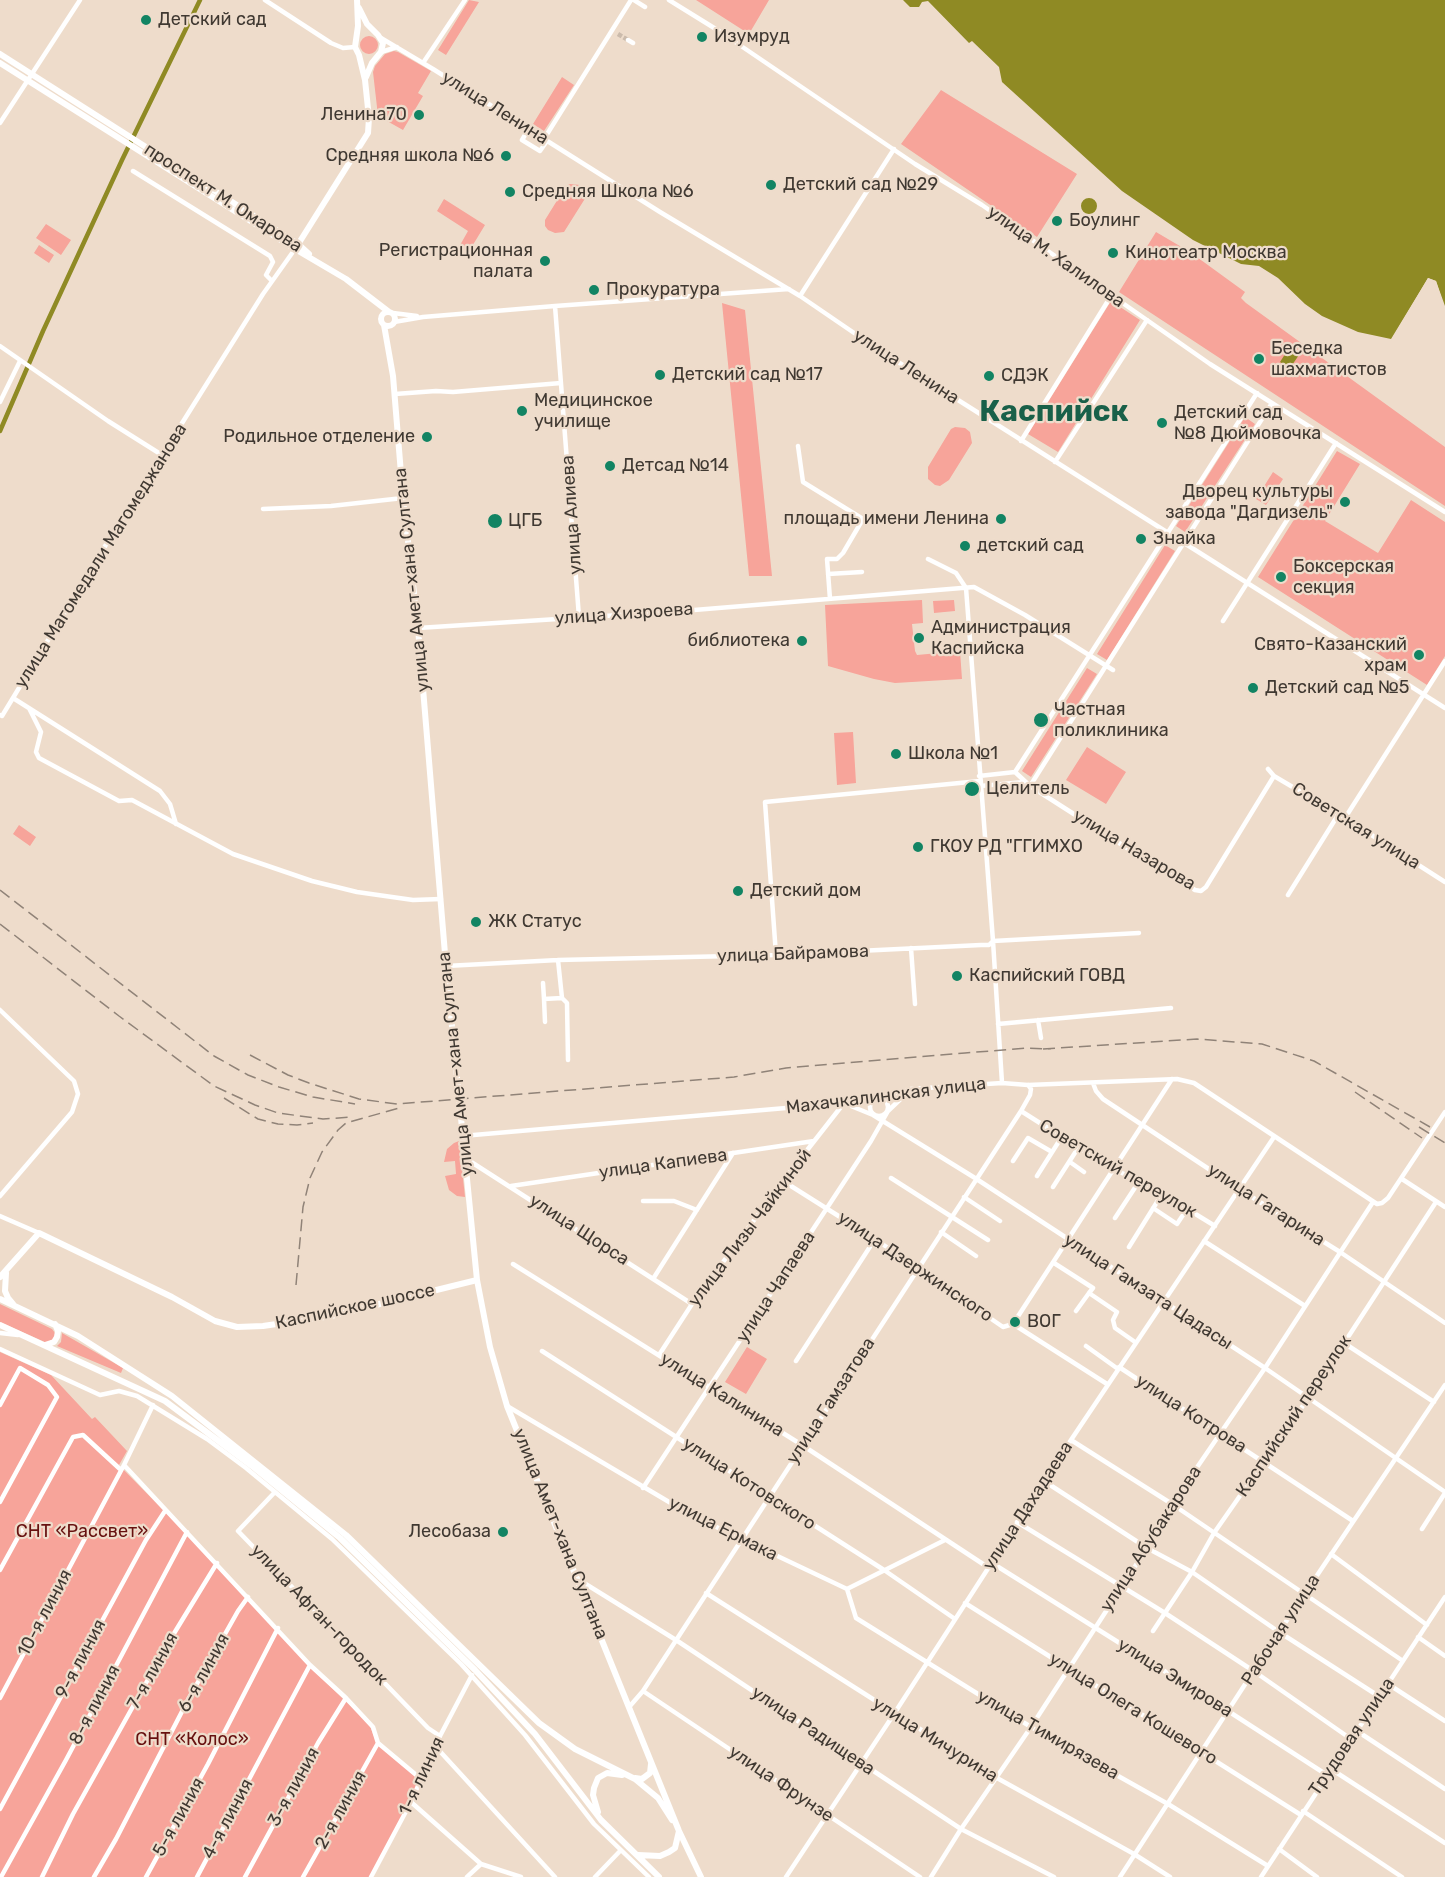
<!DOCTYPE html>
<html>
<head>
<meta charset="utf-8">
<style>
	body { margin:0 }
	canvas { display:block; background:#eedccb }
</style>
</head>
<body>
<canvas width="1445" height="1877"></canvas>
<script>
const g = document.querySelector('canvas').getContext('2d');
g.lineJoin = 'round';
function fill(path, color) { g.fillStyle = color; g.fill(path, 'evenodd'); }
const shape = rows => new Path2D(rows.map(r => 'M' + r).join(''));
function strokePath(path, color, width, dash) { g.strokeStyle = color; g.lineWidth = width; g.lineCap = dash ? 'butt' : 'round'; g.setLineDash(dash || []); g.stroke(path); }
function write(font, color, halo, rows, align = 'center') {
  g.font = font + ' Rubik,sans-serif'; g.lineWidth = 4.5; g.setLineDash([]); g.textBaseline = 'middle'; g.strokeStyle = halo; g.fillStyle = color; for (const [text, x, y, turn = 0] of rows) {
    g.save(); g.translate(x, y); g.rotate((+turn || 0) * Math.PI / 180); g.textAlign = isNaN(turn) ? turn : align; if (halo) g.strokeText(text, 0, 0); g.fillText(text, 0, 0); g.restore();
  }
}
fill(shape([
	[469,0,479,2,446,55,438,50],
	[696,0,769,0,749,34],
	'360 45a9 9 0 1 1 18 0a9 9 0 1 1-18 0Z',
	[394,51,398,52,431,71,418,93,423,96,403,130,378,116,373,72,375,66,385,54],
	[562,77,574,85,544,131,533,124],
	[941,90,1077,174,1037,237,901,144],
	[570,184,580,185,584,189,586,197,564,232,555,233,548,230,545,226,545,220,566,186],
	[444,199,485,225,468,253,459,247,468,231,437,211],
	[46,224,71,240,61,255,36,238],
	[1156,232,1190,252,1245,292,1241,298,1246,303,1445,447,1445,506,1119,292],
	[39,245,54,255,49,263,34,253],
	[1111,301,1140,320,1058,452,1028,434],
	[722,303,745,310,772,576,749,576],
	[1245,417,1255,424,1185,532,1176,526],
	[955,427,965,428,970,432,972,443,949,480,940,486,935,485,928,479,928,467,951,429],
	[1337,451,1360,464,1325,521,1378,553,1411,500,1445,522,1445,656,1427,685,1258,577],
	[1273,472,1283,479,1266,505,1256,499],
	[1165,545,1175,551,1107,660,1097,654],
	[922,600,923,623,912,624,915,651,917,655,960,651,962,679,895,683,874,679,828,666,825,605],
	[954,600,955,611,934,613,933,601],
	[1087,668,1097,674,1031,777,1022,771],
	[853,732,856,783,837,785,834,733],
	[1087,747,1126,772,1106,804,1066,780],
	[19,825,36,837,30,846,13,834],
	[459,1141,465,1197,457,1196,449,1190,445,1176,456,1174,455,1161,444,1162,447,1149,454,1143],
	[0,1304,52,1329,55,1333,54,1340,47,1343,0,1322],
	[62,1333,123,1368,121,1373,57,1346,61,1342],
	[747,1347,767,1359,746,1394,725,1382],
	[0,1352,51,1375,92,1419,95,1417,127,1451,119,1465,221,1569,312,1669,362,1717,370,1726,376,1742,423,1782,373,1877,0,1877]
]), '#f7a49a');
fill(shape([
	[903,0,1445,0,1445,306,1436,281,1428,278,1391,339,1358,332,1322,316,1305,304,1278,278,1259,266,1241,264,1193,240,1122,191,1002,82,999,67,972,41,969,43,928,1,922,2,919,7,910,7],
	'1081 206a8 8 0 1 1 16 0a8 8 0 1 1-16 0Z',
	[1289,348,1299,355,1290,368,1280,362]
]), '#8f8a24');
fill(shape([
	[1428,278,1436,281,1445,309,1442,307,1433,284,1429,282,1394,340,1390,342]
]), '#eedccb');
strokePath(shape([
	[0,431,43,331,122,160,200,0]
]), '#8f8a24', 4.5);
strokePath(shape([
	[618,34,628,40]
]), '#cbbbac', 4.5, [4.5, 2]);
strokePath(shape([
	[265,0,331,43,343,48,355,47],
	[634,0,645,7],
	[669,0,719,31,915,164,982,205,1210,364,1445,512],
	[381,38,433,69,660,212,800,296,879,350,1445,708],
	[628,40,633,43],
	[381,52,397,47],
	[423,63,465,0],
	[0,123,80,0],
	[528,130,522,140,540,151,547,141],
	[544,139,631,0],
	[133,171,270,256,273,262,266,275,272,281],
	[800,296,894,149],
	[555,306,579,617],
	[393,313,417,316],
	[394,322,423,317,555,306,789,289],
	[0,346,108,421,162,455],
	[395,394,436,391,453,392,561,383],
	[0,402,20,361],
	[1021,441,1111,296],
	[798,446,803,482,863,519,843,553,837,559,827,559,830,599],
	[1055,462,1147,320],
	[263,509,331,506,403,498],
	[928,559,956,573,966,588,993,941,1002,1083],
	[828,574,862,572],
	[1223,621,1336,443],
	[418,628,682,611,974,587,1025,615,1113,670],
	[13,698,160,791,170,804,176,824],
	[29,708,41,732,36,752,39,758,119,801,132,800,233,854,312,881,357,892,413,900,441,899],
	[0,715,2,716,110,538,263,294,295,249],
	[1268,769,1274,776,1345,818,1445,882],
	[1015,772,1257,393],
	[979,776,1015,772,1030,786,1141,857,1195,890,1201,891,1206,887,1274,776],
	[980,786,1025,782],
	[1030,786,1272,403],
	[1345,818,1445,661],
	[1288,895,1338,815],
	[911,948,915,1004],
	[776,955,765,802,980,781],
	[446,966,558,960,776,955,981,945,989,945,993,941,1139,933],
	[543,983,544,999,562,998,558,960],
	[562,998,567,1003,568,1060],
	[544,999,545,1022],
	[0,1010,74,1081,78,1094,72,1112,0,1196],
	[1038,1020,1041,1038],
	[998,1024,1171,1008],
	[1093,1083,1096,1091,1103,1099,1239,1189,1340,1252,1445,1323],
	'870 1107a9 9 0 1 1 18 0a9 9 0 1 1-18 0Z',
	[846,1104,873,1115,975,1178,1265,1368,1445,1492],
	[1021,1111,1114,1170,1140,1180,1215,1226],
	[462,1136,844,1103,877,1098,911,1089,1002,1083,1028,1085,1177,1079,1194,1083,1377,1204,1382,1203,1388,1198,1445,1112],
	[465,1158,692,1304],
	[1013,1161,1028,1138,1052,1152],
	[1070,1162,1084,1172],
	[1037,1176,1061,1138],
	[891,1178,988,1240],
	[1402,1179,1445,1207],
	[783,1181,875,1239,1003,1327,1013,1324,1107,1384],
	[511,1186,814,1141],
	[1053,1187,1078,1148],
	[964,1197,1000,1221],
	[643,1201,674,1201,697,1210],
	[1153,1208,1177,1224,1187,1209],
	[0,1216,39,1233],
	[1115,1218,1140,1180],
	[941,1232,976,1256],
	[1204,1241,1305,1306],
	[1129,1247,1162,1194],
	[1054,1263,1093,1288,1089,1293,1117,1312,1113,1320,1115,1328,1135,1342],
	[513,1264,802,1445,989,1568],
	[653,1279,733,1153],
	[1076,1311,1089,1293],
	[1013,1324,1172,1079],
	[0,1333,18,1335],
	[1344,1343,1434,1402],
	[1086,1346,1118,1369],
	[0,1349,100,1395,119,1391,137,1396,207,1439,246,1468,332,1539,461,1664,525,1735,594,1824,649,1877],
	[542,1351,884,1570,955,1619],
	[659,1355,692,1304,783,1181,844,1103],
	[796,1361,875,1239],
	[1119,1367,1353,1521],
	[0,1405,20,1368,48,1385,57,1397,0,1502],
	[507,1406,691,1515,847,1589,945,1540],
	[1071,1440,1172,1504,1403,1661],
	[124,1465,310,1665,346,1698,373,1727,378,1743,421,1779],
	[1044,1481,1147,1548,1192,1572,1279,1632,1380,1697],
	[643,1488,871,1141,888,1111,910,1090],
	[275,1492,238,1531,428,1728,440,1736],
	[1017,1522,1165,1613,1255,1672,1351,1739],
	[1422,1529,1445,1493],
	[1331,1554,1427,1625],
	[992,1563,1228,1711,1327,1775],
	[0,1570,73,1437,83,1435,121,1470],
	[576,1578,676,1640,961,1829,1054,1877],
	[847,1589,856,1618,1031,1727,1168,1804,1268,1866],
	[706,1593,997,1778,1134,1854,1170,1877],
	[965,1603,1301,1815],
	[1153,1631,1192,1572,1214,1533,1309,1397,1436,1202],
	[1418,1637,1445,1656],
	[1388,1684,1445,1721],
	[643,1691,920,1877],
	[0,1698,124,1465,153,1405],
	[630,1706,643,1691,1021,1111,1030,1095,1031,1089,1028,1085],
	[1357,1731,1445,1789],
	[436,1747,555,1877],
	[1331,1769,1445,1843],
	[411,1802,481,1864,521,1877],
	[0,1809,146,1540,165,1511],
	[1303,1811,1402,1877],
	[1279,1849,1317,1877],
	[1,1877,66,1760,187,1532],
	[42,1877,73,1814,170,1640,217,1563],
	[94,1877,116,1839,189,1698,238,1611,248,1597],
	[146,1877,208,1764,278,1628],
	[197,1877,310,1665],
	[245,1877,318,1743,346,1698],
	[303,1877,378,1743],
	[371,1877,411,1802,440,1736,472,1675],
	[467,1877,481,1864],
	[595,1877,621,1850],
	[786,1877,894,1714,1071,1440,1274,1137],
	[931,1877,961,1829,1031,1727,1147,1548,1172,1504,1265,1368,1373,1202],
	[1120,1877,1279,1632,1445,1385],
	[1261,1877,1445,1597]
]), '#fff', 4.5);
strokePath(shape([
	[359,8,367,24,378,35,383,43,381,52,372,63,366,77],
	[0,54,298,244,309,254],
	[0,63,295,249,346,279,389,312],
	[297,246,368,133,369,118,365,80,359,55,355,47,358,26,357,0],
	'381 319a7 7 0 1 1 14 0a7 7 0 1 1-14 0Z',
	[384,325,393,376,403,498,418,628,446,966,477,1280,490,1347,507,1406,679,1831,701,1877],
	[6,1273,5,1291,8,1298,13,1304],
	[0,1277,39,1233,172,1297,215,1321,237,1327,263,1326,331,1316,477,1280],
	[0,1299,78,1336,172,1396,346,1535,539,1723,575,1749,635,1779,658,1798,672,1820],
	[0,1325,165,1401,252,1466,340,1538,475,1670,535,1734,601,1820,659,1877],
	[45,1345,54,1342,57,1337,58,1331,55,1324],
	[635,1778,642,1779,650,1773,651,1764],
	[598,1812,593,1795,594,1788,598,1778,607,1773,622,1775],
	[638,1855,660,1856,669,1852,675,1848,679,1831]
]), '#fff', 6);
strokePath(shape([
	[0,890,214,1056,248,1075,279,1087,313,1097,355,1104],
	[0,924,119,1016,214,1086,255,1105,278,1113,323,1119,352,1117],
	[1043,1049,1197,1039,1262,1044,1314,1061,1430,1127],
	[250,1055,288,1075,309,1083,359,1099,397,1104,734,1077,786,1068,965,1053,1027,1048,1051,1049],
	[1355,1092,1422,1138],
	[224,1098,258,1119,278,1124,297,1125,313,1123],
	[1419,1127,1445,1143],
	[296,1285,303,1207,310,1178,322,1152,338,1130,346,1123,399,1108]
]), '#908378', 1.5, [12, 6]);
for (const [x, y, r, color] of [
	[146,20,6,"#128463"],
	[702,37,6,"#128463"],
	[419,115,6,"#128463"],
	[506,156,6,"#128463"],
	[771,185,6,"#128463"],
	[510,192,6,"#128463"],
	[1057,221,6,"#128463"],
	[1113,253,6,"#128463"],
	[545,261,6,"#128463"],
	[594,290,6,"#128463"],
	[1259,359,6,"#128463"],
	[660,375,6,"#128463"],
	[989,376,6,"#128463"],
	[522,411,6,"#128463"],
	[1162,423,6,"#128463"],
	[427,437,6,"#128463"],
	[610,466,6,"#128463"],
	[1345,502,6,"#128463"],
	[1001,519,6,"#128463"],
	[495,521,8,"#128463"],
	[1141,539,6,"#128463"],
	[965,546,6,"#128463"],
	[1281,577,6,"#128463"],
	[919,638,6,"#128463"],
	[802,641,6,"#128463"],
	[1419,655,6,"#128463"],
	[1253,688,6,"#128463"],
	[1041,720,8,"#128463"],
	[896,754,6,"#128463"],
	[972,789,8,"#128463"],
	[918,847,6,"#128463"],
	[738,891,6,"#128463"],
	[476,922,6,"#128463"],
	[957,976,6,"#128463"],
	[1015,1322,6,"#128463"],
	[503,1532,6,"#128463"]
]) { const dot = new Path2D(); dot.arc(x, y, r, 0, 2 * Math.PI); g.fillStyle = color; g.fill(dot); strokePath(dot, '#eedccb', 2); }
write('18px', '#403932', '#eedccb', [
	["Детский сад",158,20],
	["Изумруд",714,37],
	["Ленина70",407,115,"right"],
	["Средняя школа №6",494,156,"right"],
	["Детский сад №29",783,185],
	["Средняя Школа №6",522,192],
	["Боулинг",1069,221],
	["Регистрационная",533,251,"right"],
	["палата",533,272,"right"],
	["Кинотеатр Москва",1125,253],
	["Прокуратура",606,290],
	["Беседка",1271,349],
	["шахматистов",1271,370],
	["Детский сад №17",672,375],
	["СДЭК",1001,376],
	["Медицинское",534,401],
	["училище",534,422],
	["Детский сад",1174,413],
	["№8 Дюймовочка",1174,434],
	["Родильное отделение",415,437,"right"],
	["Детсад №14",622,466],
	["Дворец культуры",1333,492,"right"],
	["завода \"Дагдизель\"",1333,513,"right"],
	["площадь имени Ленина",989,519,"right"],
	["ЦГБ",508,521],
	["Знайка",1153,539],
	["детский сад",977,546],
	["Боксерская",1293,567],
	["секция",1293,588],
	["Администрация",931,628],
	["Каспийска",931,649],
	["библиотека",790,641,"right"],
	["Свято-Казанский",1407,645,"right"],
	["храм",1407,666,"right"],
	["Детский сад №5",1265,688],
	["Частная",1054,710],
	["поликлиника",1054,731],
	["Школа №1",908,754],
	["Целитель",986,789],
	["ГКОУ РД \"ГГИМХО",930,847],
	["Детский дом",750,891],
	["ЖК Статус",488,922],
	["Каспийский ГОВД",969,976],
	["ВОГ",1027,1322],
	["Лесобаза",491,1532,"right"]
], 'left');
write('18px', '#403932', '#eedccb', [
	["улица Ленина",495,108,32],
	["проспект М. Омарова",223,198,33],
	["улица М. Халилова",1056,257,35],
	["улица Ленина",906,367,33],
	["улица Алиева",572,515,-94],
	["улица Магомедали Магомеджановa",101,556,-58],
	["улица Амет-хана Султана",412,580,-96],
	["улица Хизроева",624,614,-4],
	["Советская улица",1356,826,32],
	["улица Назарова",1134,850,31],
	["улица Байрамова",793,954,-2],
	["улица Амет-хана Султана",456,1064,-96],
	["Махачкалинская улица",886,1096,-7],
	["улица Капиева",663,1164,-8],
	["Советский переулок",1118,1169,30],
	["улица Гагарина",1266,1205,33],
	["улица Лизы Чайкиной",750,1228,-53],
	["улица Щорса",579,1230,33],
	["улица Дзержинского",915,1267,34],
	["улица Чапаева",776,1287,-57],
	["улица Гамзата Цадасы",1148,1292,33],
	["Каспийское шоссе",355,1307,-12],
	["улица Калинина",722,1395,32],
	["улица Гамзатова",831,1401,-57],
	["улица Котрова",1191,1414,33],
	["Каспийский переулок",1294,1416,-56],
	["улица Котовского",749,1484,33],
	["улица Дахадаева",1028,1506,-57],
	["улица Ермака",723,1529,27],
	["улица Амет-хана Султана",560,1534,68],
	["улица Абубакарова",1151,1539,-57],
	["10-я линия",45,1613,-62],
	["улица Афган-городок",319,1615,46],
	["Рабочая улица",1281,1630,-57],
	["9-я линия",81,1659,-62],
	["7-я линия",153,1671,-61],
	["6-я линия",204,1673,-61],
	["улица Эмирова",1175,1678,32],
	["8-я линия",95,1705,-62],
	["улица Олега Кошевого",1133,1709,32],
	["улица Радищева",813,1731,34],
	["улица Тимирязева",1048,1735,30],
	["Трудовая улица",1352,1737,-56],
	["улица Мичурина",935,1740,32],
	["1-я линия",422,1776,-65],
	["улица Фрунзе",781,1784,34],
	["3-я линия",294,1787,-61],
	["2-я линия",341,1810,-61],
	["5-я линия",179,1817,-61],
	["4-я линия",228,1819,-62]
]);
write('18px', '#671110', '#eedccb', [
	["СНТ «Рассвет»",82,1532],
	["СНТ «Колос»",192,1740]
]);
write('bold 30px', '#196049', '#eedccb', [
	["Каспийск",1054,412]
]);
</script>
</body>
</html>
